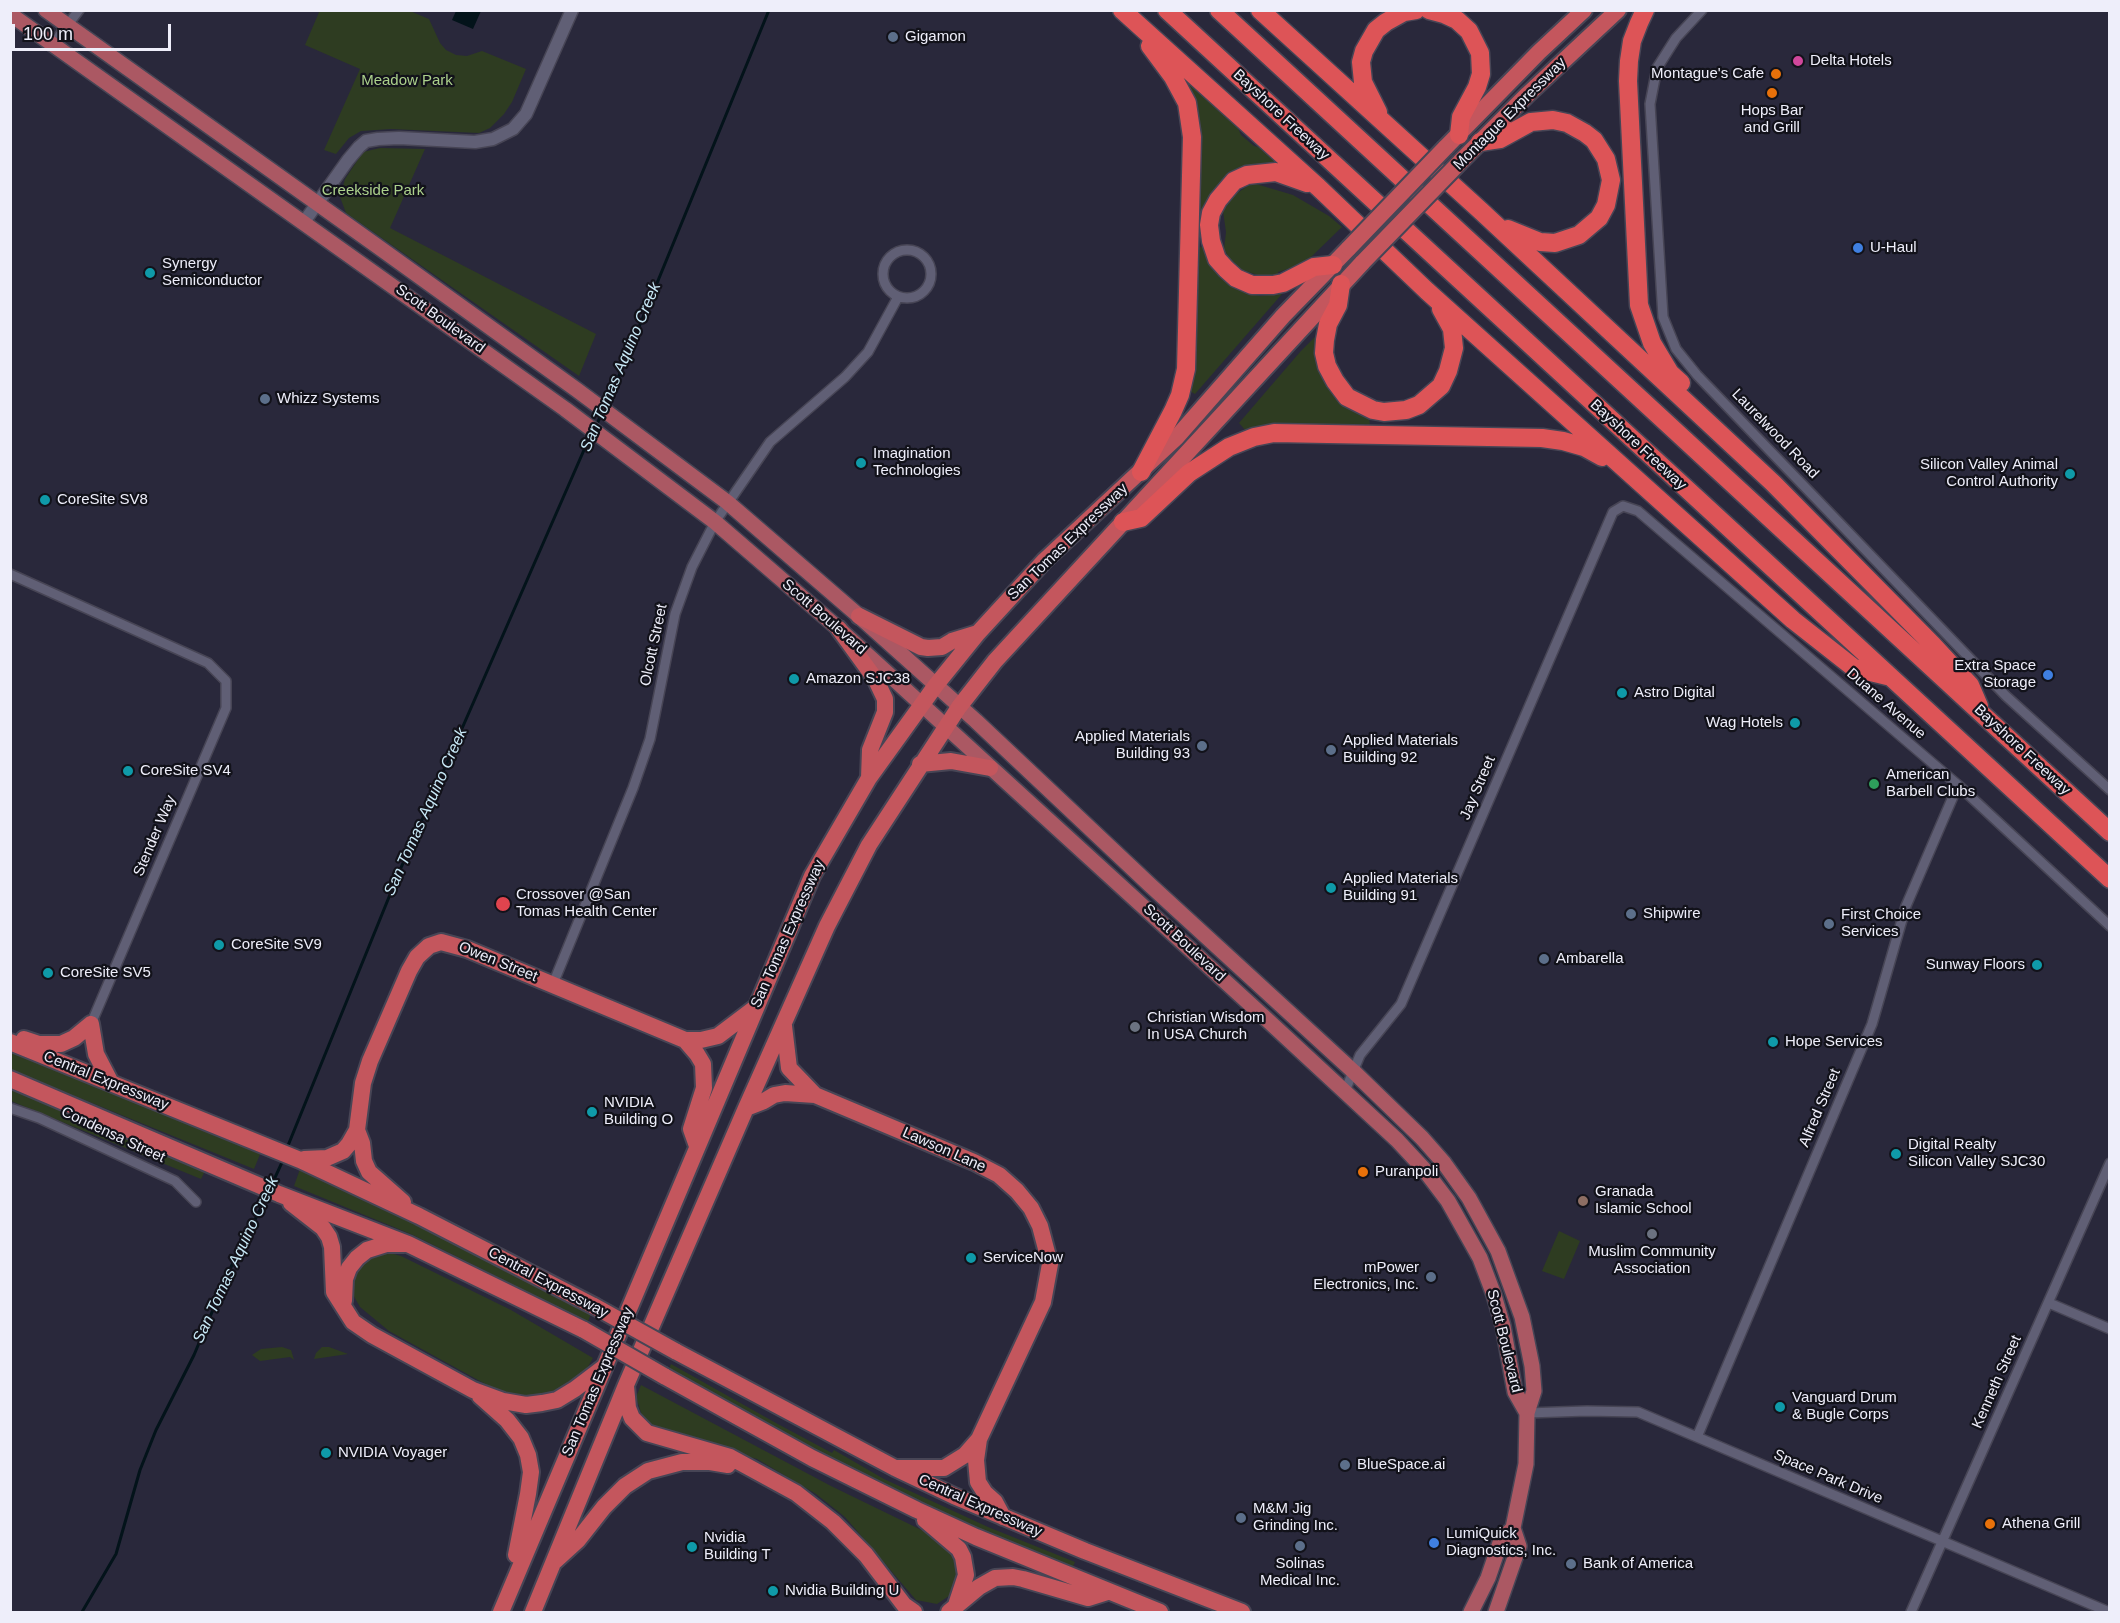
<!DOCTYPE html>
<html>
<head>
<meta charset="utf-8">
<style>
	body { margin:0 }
	#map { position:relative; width:2120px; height:1623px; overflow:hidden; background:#29283b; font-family:Arial,sans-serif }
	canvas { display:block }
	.frame { position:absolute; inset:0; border:12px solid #eeeefa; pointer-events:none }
	.scale { position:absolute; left:12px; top:24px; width:159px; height:27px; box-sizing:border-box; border:3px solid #eeeefa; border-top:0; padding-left:8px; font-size:18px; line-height:21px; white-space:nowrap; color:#eeeefa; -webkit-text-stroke:4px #12121a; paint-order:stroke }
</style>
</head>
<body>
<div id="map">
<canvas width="2120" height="1623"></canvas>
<div class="frame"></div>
<div class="scale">100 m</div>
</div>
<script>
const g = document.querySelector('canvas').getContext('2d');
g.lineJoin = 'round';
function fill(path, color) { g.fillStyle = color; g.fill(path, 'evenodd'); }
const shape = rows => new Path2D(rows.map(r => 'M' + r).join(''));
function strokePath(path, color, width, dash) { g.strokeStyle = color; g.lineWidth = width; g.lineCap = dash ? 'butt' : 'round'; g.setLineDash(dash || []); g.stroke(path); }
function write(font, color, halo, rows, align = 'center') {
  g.font = font + ' Arial,sans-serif'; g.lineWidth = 4.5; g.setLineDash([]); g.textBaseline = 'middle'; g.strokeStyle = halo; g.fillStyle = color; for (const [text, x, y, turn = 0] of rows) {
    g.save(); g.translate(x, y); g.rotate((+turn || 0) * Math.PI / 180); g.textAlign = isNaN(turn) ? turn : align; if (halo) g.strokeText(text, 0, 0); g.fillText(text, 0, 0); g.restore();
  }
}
fill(shape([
	[320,10,410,11,429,19,440,43,446,50,456,55,467,56,482,51,526,69,512,102,504,114,490,128,479,133,391,129,361,131,349,138,336,154,324,150,360,69,305,45],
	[1187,76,1235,121,1241,135,1254,146,1266,149,1280,163,1272,162,1250,166,1204,212,1198,210,1179,84],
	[380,148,425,149,390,228,596,334,579,376,346,213,340,197,345,179,363,152],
	[1256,184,1293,195,1329,216,1342,227,1311,257,1294,267,1278,272,1278,276,1261,276,1242,270,1229,258,1224,249,1226,232,1223,211,1233,196,1249,185],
	[1203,246,1209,260,1227,282,1245,292,1260,296,1282,293,1282,294,1195,394,1186,389,1193,250],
	[1320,332,1318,344,1369,416,1370,425,1293,424,1246,431,1239,423,1300,352],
	[10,1049,261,1152,254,1169,11,1070],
	[10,1089,206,1169,201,1179,11,1101],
	[300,1169,451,1239,591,1313,587,1325,502,1279,413,1235,294,1186],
	[1559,1231,1580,1241,1564,1279,1542,1271],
	[390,1253,401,1256,511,1310,593,1358,585,1372,550,1397,507,1396,389,1331,360,1307,352,1293,353,1274,363,1262,378,1254],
	[282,1347,291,1350,294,1360,290,1357,260,1361,252,1355,261,1349],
	[322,1347,329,1347,348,1354,314,1359,316,1353],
	[671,1364,776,1423,832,1453,834,1450,884,1479,988,1527,1075,1562,1072,1569,1011,1545,842,1467,668,1371],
	[641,1385,831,1486,940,1539,956,1554,960,1571,955,1592,937,1604,916,1600,845,1517,816,1494,757,1459,669,1434,644,1422,636,1397]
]), '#2e3c21');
fill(shape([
	[456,11,481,11,473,29,452,20]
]), '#03131a');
strokePath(shape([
	[607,405,769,10],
	[596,426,602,413],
	[287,1148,400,870,591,434],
	[272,1184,283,1160],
	[82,1612,116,1554,140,1470,156,1430,194,1355,231,1267,267,1196]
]), '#03131a', 3);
const minor = shape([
	[1702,10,1676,38,1657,68,1650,104,1663,317,1676,349,1697,375,2006,696,2110,790],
	[53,44,79,10],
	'883 274a24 24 0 1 1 48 0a24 24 0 1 1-48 0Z',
	[10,574,208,663,226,681,226,708,91,1024],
	[553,984,633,788,650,739,675,614,692,567,715,522,770,442,845,377,868,352,898,297],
	[1345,1091,1360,1055,1401,1004,1613,512,1623,506,1638,511,1958,785,2110,926],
	[10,1108,39,1118,175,1181,196,1202],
	[2049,1303,2110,1329],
	[1527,1413,1587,1411,1638,1412,2109,1612],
	[1697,1437,1872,1024,1906,906,1958,785],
	[1911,1612,2110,1163]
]);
const tertiary = shape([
	[304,222,348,160,359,147,366,141,378,139,399,138,475,142,493,139,513,129,526,114,572,10]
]);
const primary = shape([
	[46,10,377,246,577,390,727,502,859,616,976,721,1150,885,1354,1072,1422,1138,1444,1163,1469,1198,1498,1251,1522,1317,1532,1366,1534,1391,1527,1413,1526,1464,1513,1528,1519,1546,1496,1612],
	[10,14,565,409,715,522,839,629,1262,1015,1397,1140,1423,1168,1448,1201,1480,1258,1494,1295,1503,1326,1515,1392,1527,1413],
	[1471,1612,1488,1578,1501,1540,1513,1528]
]);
const trunk = shape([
	[1445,148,1539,52,1584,10],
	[1460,162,1528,94,1618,10],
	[859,616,921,647,928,648,942,647,952,641,978,633],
	[839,629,876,680,885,699,885,712,870,750,869,778],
	[920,764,951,761,990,768],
	[91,1024,96,1054,111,1083],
	[784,1026,789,1068,815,1095],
	[24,1039,39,1044,61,1044,74,1038,91,1024],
	[685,1040,697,1054,703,1064,704,1088,691,1129,697,1146],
	[10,1042,300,1160,419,1216,594,1306],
	[10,1079,279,1194,408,1244,584,1330],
	[746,1108,764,1101,774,1095,785,1093,815,1095,974,1162,999,1175,1017,1191,1031,1208,1040,1226,1050,1264,1043,1302,979,1439,965,1455,944,1468,895,1468],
	[357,1130,362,1143,364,1161,369,1172,403,1202],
	[304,1159,327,1158,343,1151,349,1144,357,1130,363,1083,370,1061,409,971,417,957,429,946,441,942,467,949,685,1040,701,1040,718,1036,755,1008],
	[291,1203,323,1228,329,1237,332,1247,334,1292,353,1322,372,1335,473,1390,503,1401,526,1405,542,1403,557,1400,575,1389,604,1367],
	[344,1301,345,1279,349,1268,357,1258,367,1250,386,1244,404,1244],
	[675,1351,895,1468,954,1496,1085,1551,1242,1612],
	[664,1376,812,1458,917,1510,976,1537,1160,1612],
	[626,1386,628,1408,632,1418,647,1433,730,1457,796,1493,833,1522,866,1555,904,1605,914,1612],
	[480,1396,507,1420,521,1438,528,1455,531,1472,528,1494,516,1555],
	[979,1439,976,1460,978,1482,985,1493,995,1502,1003,1517],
	[925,1520,959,1549,963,1557,966,1575,955,1608],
	[555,1561,578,1540,604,1507,625,1486,648,1471,682,1462,710,1462,728,1465],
	[501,1612,812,876,869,778,936,685,978,633,1045,560,1176,438,1283,316,1349,248],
	[533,1612,626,1385,746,1108,827,926,869,845,959,707,995,661,1363,262],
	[949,1612,979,1587,995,1578,1013,1577,1023,1579,1088,1598,1107,1592]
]);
const motorway = shape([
	[1122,10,1318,187,1427,291,1793,620,1854,668,1887,676],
	[1167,10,2110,879],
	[1219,10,2110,832],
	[1260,10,1481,211,1773,483,1933,645,1970,685,1979,706],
	[1429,10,1444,14,1457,20,1469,31,1480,53,1481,74,1477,87,1461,117,1459,135],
	[1645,10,1639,23,1632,41,1629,61,1628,81,1639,305,1652,343,1670,373,1681,383],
	[1378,112,1363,82,1361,62,1364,51,1376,30,1386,22,1404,12,1416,10],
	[1480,142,1500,139,1531,122,1553,120,1567,123,1585,133,1594,140,1606,159,1611,180,1606,205,1599,218,1579,235,1555,243,1540,242,1508,229],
	[1307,183,1276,172,1247,175,1234,181,1218,200,1211,213,1209,225,1211,241,1217,259,1226,269,1236,278,1252,285,1273,285,1283,283,1314,267,1333,265],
	[1341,284,1338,305,1328,324,1325,340,1324,353,1327,366,1335,381,1347,397,1373,410,1384,412,1406,410,1419,405,1441,386,1448,371,1454,348,1452,329,1441,309],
	[1141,472,1173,411,1180,395,1186,369,1192,137,1187,103,1173,77,1150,46],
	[1123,522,1141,518,1189,473,1229,447,1254,437,1274,433,1542,438,1563,441,1584,447,1602,457]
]);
strokePath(minor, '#474555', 12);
strokePath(tertiary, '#474555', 15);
strokePath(primary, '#474555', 18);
strokePath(trunk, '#474555', 20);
strokePath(motorway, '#474555', 21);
strokePath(minor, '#605f75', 9);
strokePath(tertiary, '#605f75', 12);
strokePath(primary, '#ab5863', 15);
strokePath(trunk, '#c4565d', 16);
strokePath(motorway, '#dd5457', 18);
const trunkBridge = shape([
	[1349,248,1445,148],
	[1363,262,1460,162],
	[594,1306,675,1351],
	[584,1330,664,1376]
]);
strokePath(trunkBridge, '#474555', 20, []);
strokePath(trunkBridge, '#c4565d', 16);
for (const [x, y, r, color] of [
	[893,37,6,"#5c6f8a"],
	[1798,61,6,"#d1479c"],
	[1776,74,6,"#e8710a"],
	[1772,93,6,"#e8710a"],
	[1858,248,6,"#3f7fe0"],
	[150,273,6,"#0f9aa8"],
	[265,399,6,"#5c6f8a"],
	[861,463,6,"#0f9aa8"],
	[2070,474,6,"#0f9aa8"],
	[45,500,6,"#0f9aa8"],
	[2048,675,6,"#3f7fe0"],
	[794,679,6,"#0f9aa8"],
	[1622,693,6,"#0f9aa8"],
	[1795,723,6,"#0f9aa8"],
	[1202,746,6,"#5c6f8a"],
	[1331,750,6,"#5c6f8a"],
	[128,771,6,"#0f9aa8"],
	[1874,784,6,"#2e9e5b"],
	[1331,888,6,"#0f9aa8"],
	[503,904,8,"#e0444e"],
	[1631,914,6,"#5c6f8a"],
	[1829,924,6,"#5c6f8a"],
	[219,945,6,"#0f9aa8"],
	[1544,959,6,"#5c6f8a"],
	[2037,965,6,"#0f9aa8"],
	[48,973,6,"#0f9aa8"],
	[1135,1027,6,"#6b7280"],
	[1773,1042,6,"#0f9aa8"],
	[592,1112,6,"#0f9aa8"],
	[1896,1154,6,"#0f9aa8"],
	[1363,1172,6,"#e8710a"],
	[1583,1201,6,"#8d6e63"],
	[1652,1234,6,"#6b7280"],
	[971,1258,6,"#0f9aa8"],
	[1431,1277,6,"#5c6f8a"],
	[1780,1407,6,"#0f9aa8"],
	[326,1453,6,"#0f9aa8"],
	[1345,1465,6,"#5c6f8a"],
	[1241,1518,6,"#5c6f8a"],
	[1990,1524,6,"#e8710a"],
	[1434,1543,6,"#3f7fe0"],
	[1300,1546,6,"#5c6f8a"],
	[692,1547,6,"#0f9aa8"],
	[1571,1564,6,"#5c6f8a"],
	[773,1591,6,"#0f9aa8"]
]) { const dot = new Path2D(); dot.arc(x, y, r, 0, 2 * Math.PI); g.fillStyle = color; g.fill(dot); strokePath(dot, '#12121a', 2); }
write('15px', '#eeeefa', '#12121a', [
	["Gigamon",905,37],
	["Delta Hotels",1810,61],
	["Montague's Cafe",1764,74,"right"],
	["Hops Bar",1772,111,"center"],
	["and Grill",1772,128,"center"],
	["U-Haul",1870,248],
	["Synergy",162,264],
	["Semiconductor",162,281],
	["Whizz Systems",277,399],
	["Imagination",873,454],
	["Technologies",873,471],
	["Silicon Valley Animal",2058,465,"right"],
	["Control Authority",2058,482,"right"],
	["CoreSite SV8",57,500],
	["Extra Space",2036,666,"right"],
	["Storage",2036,683,"right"],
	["Amazon SJC38",806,679],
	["Astro Digital",1634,693],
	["Wag Hotels",1783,723,"right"],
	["Applied Materials",1190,737,"right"],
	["Building 93",1190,754,"right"],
	["Applied Materials",1343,741],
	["Building 92",1343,758],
	["CoreSite SV4",140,771],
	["American",1886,775],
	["Barbell Clubs",1886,792],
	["Applied Materials",1343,879],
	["Building 91",1343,896],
	["Crossover @San",516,895],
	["Tomas Health Center",516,912],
	["Shipwire",1643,914],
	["First Choice",1841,915],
	["Services",1841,932],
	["CoreSite SV9",231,945],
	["Ambarella",1556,959],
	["Sunway Floors",2025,965,"right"],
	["CoreSite SV5",60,973],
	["Christian Wisdom",1147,1018],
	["In USA Church",1147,1035],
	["Hope Services",1785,1042],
	["NVIDIA",604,1103],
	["Building O",604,1120],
	["Digital Realty",1908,1145],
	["Silicon Valley SJC30",1908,1162],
	["Puranpoli",1375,1172],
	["Granada",1595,1192],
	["Islamic School",1595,1209],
	["Muslim Community",1652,1252,"center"],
	["Association",1652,1269,"center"],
	["ServiceNow",983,1258],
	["mPower",1419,1268,"right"],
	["Electronics, Inc.",1419,1285,"right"],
	["Vanguard Drum",1792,1398],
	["& Bugle Corps",1792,1415],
	["NVIDIA Voyager",338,1453],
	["BlueSpace.ai",1357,1465],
	["M&M Jig",1253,1509],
	["Grinding Inc.",1253,1526],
	["Athena Grill",2002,1524],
	["LumiQuick",1446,1534],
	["Diagnostics, Inc.",1446,1551],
	["Nvidia",704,1538],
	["Building T",704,1555],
	["Solinas",1300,1564,"center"],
	["Medical Inc.",1300,1581,"center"],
	["Bank of America",1583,1564],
	["Nvidia Building U",785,1591]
], 'left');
write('15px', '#acd18c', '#12121a', [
	["Meadow Park",407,81],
	["Creekside Park",373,191]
]);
write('15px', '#eeeefa', '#12121a', [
	["Montague Expressway",1510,114,-45],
	["Bayshore Freeway",1281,115,43],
	["Scott Boulevard",440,319,36],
	["Laurelwood Road",1775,434,46],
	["Bayshore Freeway",1638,445,43],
	["San Tomas Expressway",1068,542,-44],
	["Scott Boulevard",824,617,41],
	["Olcott Street",654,645,-78],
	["Duane Avenue",1886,704,41],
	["Bayshore Freeway",2022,750,43],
	["Jay Street",1478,788,-67],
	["Stender Way",155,836,-67],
	["San Tomas Expressway",788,934,-66],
	["Scott Boulevard",1184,943,43],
	["Owen Street",498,962,22],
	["Central Expressway",106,1081,22],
	["Alfred Street",1820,1108,-67],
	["Condensa Street",113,1135,25],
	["Lawson Lane",944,1150,24],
	["Central Expressway",548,1283,28],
	["Scott Boulevard",1504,1341,76],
	["San Tomas Expressway",598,1382,-67],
	["Kenneth Street",1997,1382,-66],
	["Space Park Drive",1828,1477,23],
	["Central Expressway",980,1506,24]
]);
write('italic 16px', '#c9eaf8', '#12121a', [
	["San Tomas Aquino Creek",621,367,-67],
	["San Tomas Aquino Creek",426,812,-66],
	["San Tomas Aquino Creek",236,1260,-65]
]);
</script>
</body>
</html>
